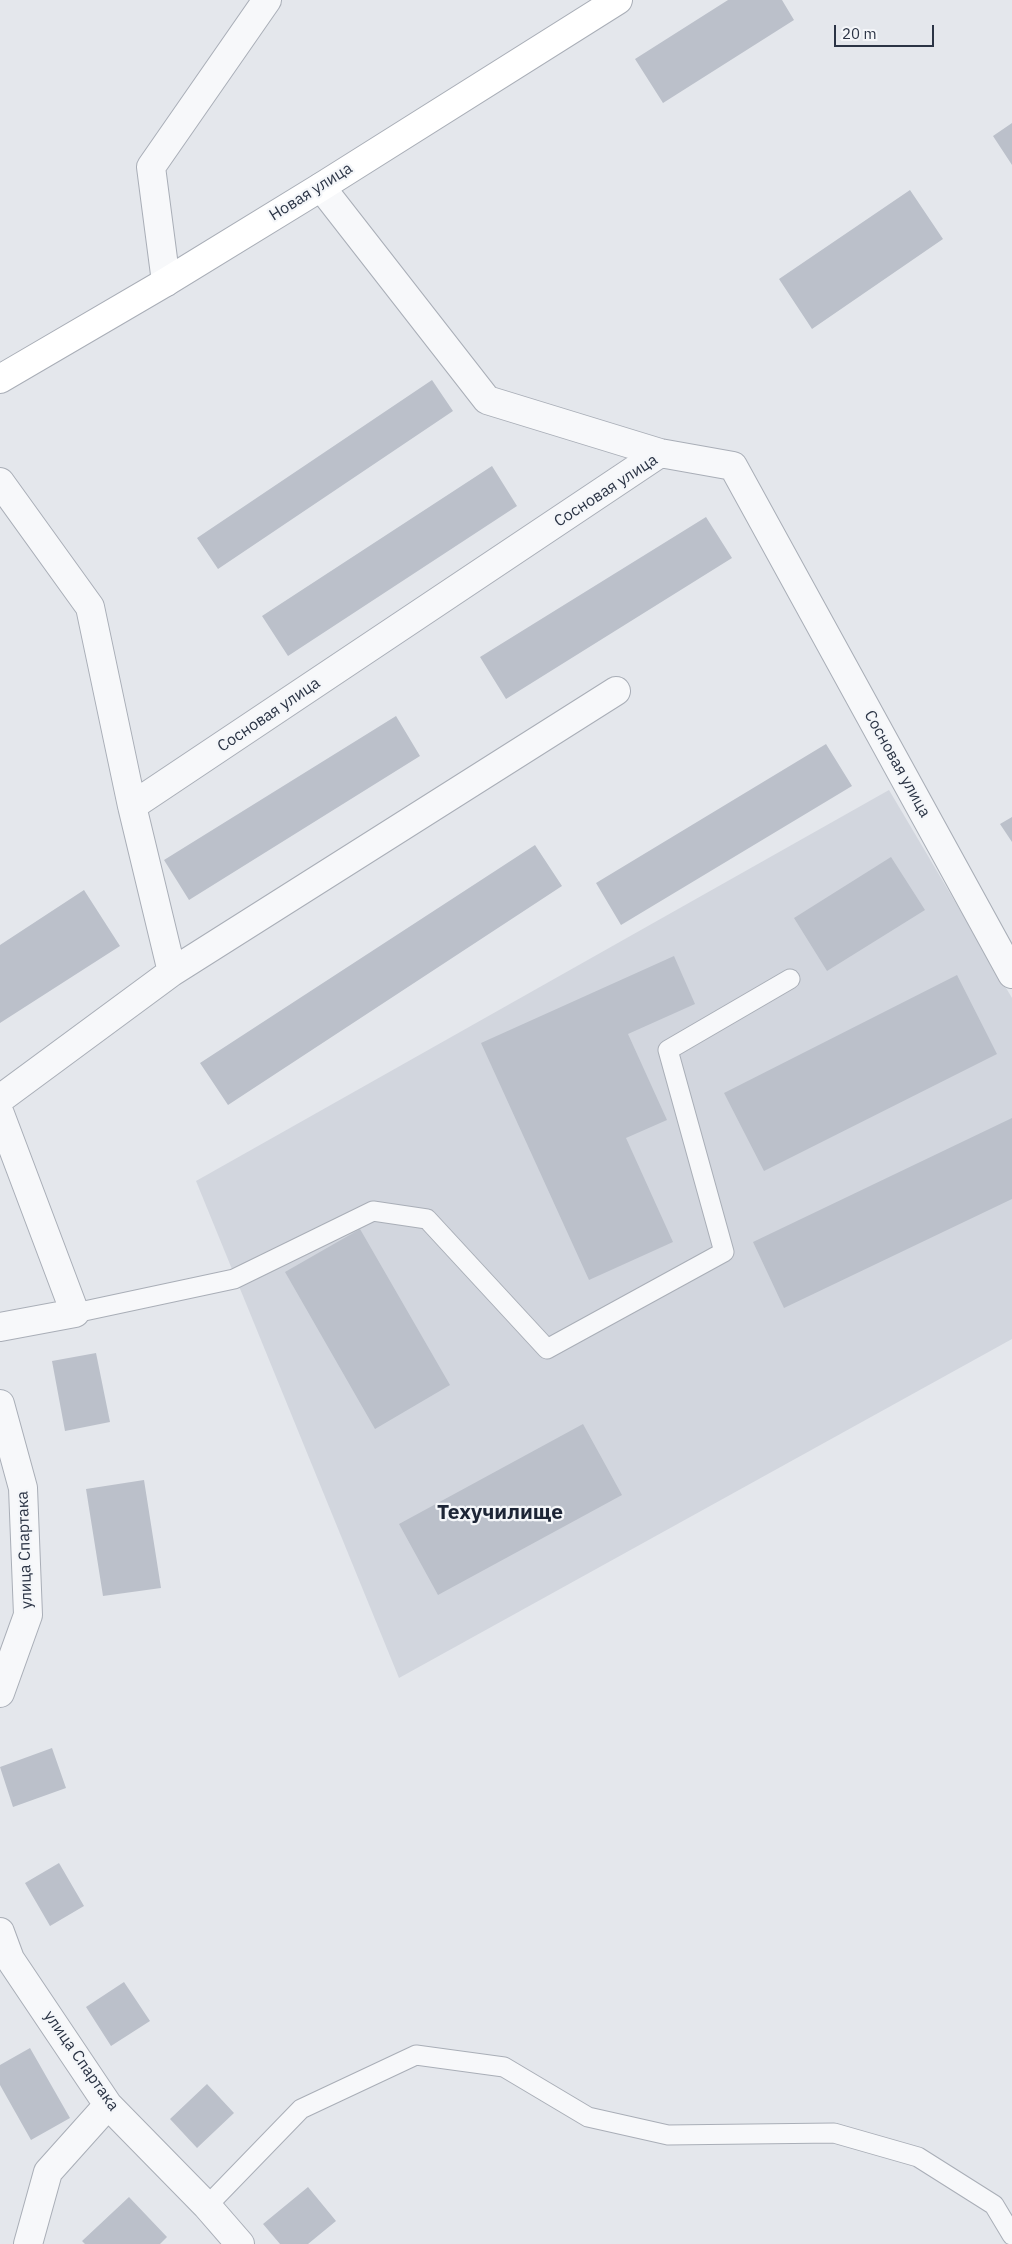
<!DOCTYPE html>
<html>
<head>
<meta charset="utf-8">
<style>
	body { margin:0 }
	#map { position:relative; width:1012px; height:2244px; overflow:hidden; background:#e4e7ec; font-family:"IBM Plex Sans",sans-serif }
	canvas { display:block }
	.scale { position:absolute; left:834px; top:25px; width:100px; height:22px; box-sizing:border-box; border:2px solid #2b3445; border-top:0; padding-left:6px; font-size:15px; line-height:18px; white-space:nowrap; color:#2b3445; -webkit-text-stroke:4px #f4f6f9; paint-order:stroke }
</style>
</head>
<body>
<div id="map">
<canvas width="1012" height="2244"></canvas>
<div class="scale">20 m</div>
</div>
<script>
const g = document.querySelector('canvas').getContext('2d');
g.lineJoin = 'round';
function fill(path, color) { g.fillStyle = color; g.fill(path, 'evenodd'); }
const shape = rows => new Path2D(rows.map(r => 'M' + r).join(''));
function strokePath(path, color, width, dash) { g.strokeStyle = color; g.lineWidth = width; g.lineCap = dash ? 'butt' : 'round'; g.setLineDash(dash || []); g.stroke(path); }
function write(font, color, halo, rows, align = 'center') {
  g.font = font + ' "IBM Plex Sans",sans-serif'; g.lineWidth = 4.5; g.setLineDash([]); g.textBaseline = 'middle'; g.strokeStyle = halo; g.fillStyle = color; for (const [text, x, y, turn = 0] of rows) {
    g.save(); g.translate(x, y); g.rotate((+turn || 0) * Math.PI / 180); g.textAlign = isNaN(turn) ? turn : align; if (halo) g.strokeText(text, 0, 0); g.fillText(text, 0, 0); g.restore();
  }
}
fill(shape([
	[889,790,1012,998,1012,1339,399,1678,196,1181]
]), '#d2d6de');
fill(shape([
	[728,0,782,0,794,20,663,103,635,59],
	[1012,123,1012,165,993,136],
	[910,190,943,239,812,329,779,279],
	[432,380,453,411,218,569,197,538],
	[492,466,517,506,288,656,262,616],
	[706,517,732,558,506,699,480,657],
	[396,716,420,756,189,900,164,860],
	[826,744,852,786,621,925,596,883],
	[1012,817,1012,842,1000,824],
	[535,845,562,886,228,1105,200,1063],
	[891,857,925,910,827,971,794,918],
	[84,890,120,946,0,1023,0,945],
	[674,956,695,1004,628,1034,667,1120,626,1138,673,1242,589,1280,481,1043],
	[957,975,997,1054,764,1171,724,1093],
	[1012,1118,1012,1199,784,1308,753,1242],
	[360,1229,450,1385,375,1429,285,1272],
	[96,1353,110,1422,65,1431,52,1361],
	[583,1424,622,1495,438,1595,399,1524],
	[144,1480,161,1588,103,1596,86,1489],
	[52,1748,66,1788,13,1807,0,1767],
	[59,1863,84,1906,50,1926,25,1883],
	[124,1982,150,2021,111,2046,86,2007],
	[30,2048,70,2118,31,2140,0,2085,0,2065],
	[207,2084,234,2113,197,2148,170,2119],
	[308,2187,336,2221,308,2244,280,2244,263,2224],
	[129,2197,167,2237,160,2244,85,2244,82,2241]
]), '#bbc0ca');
const lane = shape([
	[75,1313,234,1279,373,1211,427,1219,547,1349,724,1252,668,1050,790,979],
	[207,2206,301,2109,416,2055,504,2067,588,2117,668,2135,834,2133,918,2157,994,2205,1012,2235]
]);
const street = shape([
	[321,187,487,400,660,453,733,466,1012,974],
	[166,282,151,167,267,0],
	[0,482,90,607,132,806,172,972],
	[132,806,660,453],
	[0,1099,172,972,616,691],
	[0,1114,75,1313,0,1327],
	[0,1404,23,1488,28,1615,0,1693],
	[0,1932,10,1959,108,2105,207,2206,240,2244],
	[28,2244,48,2172,108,2105]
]);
const secondary = shape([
	[0,379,166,282,321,187,618,0]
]);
strokePath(lane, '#a9aeb7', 21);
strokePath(street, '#a9aeb7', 30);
strokePath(secondary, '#a9aeb7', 30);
strokePath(lane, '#f7f8fa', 19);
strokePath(street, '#f7f8fa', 28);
strokePath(secondary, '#fff', 28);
write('16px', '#2b3445', '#f4f6f9', [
	["Новая улица",311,192,-32],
	["Сосновая улица",606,491,-33],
	["Сосновая улица",269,715,-34],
	["Сосновая улица",897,764,61],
	["улица Спартака",25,1550,-92],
	["улица Спартака",81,2061,55]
]);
write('bold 21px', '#1d2536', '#f4f6f9', [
	["Техучилище",500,1513]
]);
</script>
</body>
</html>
